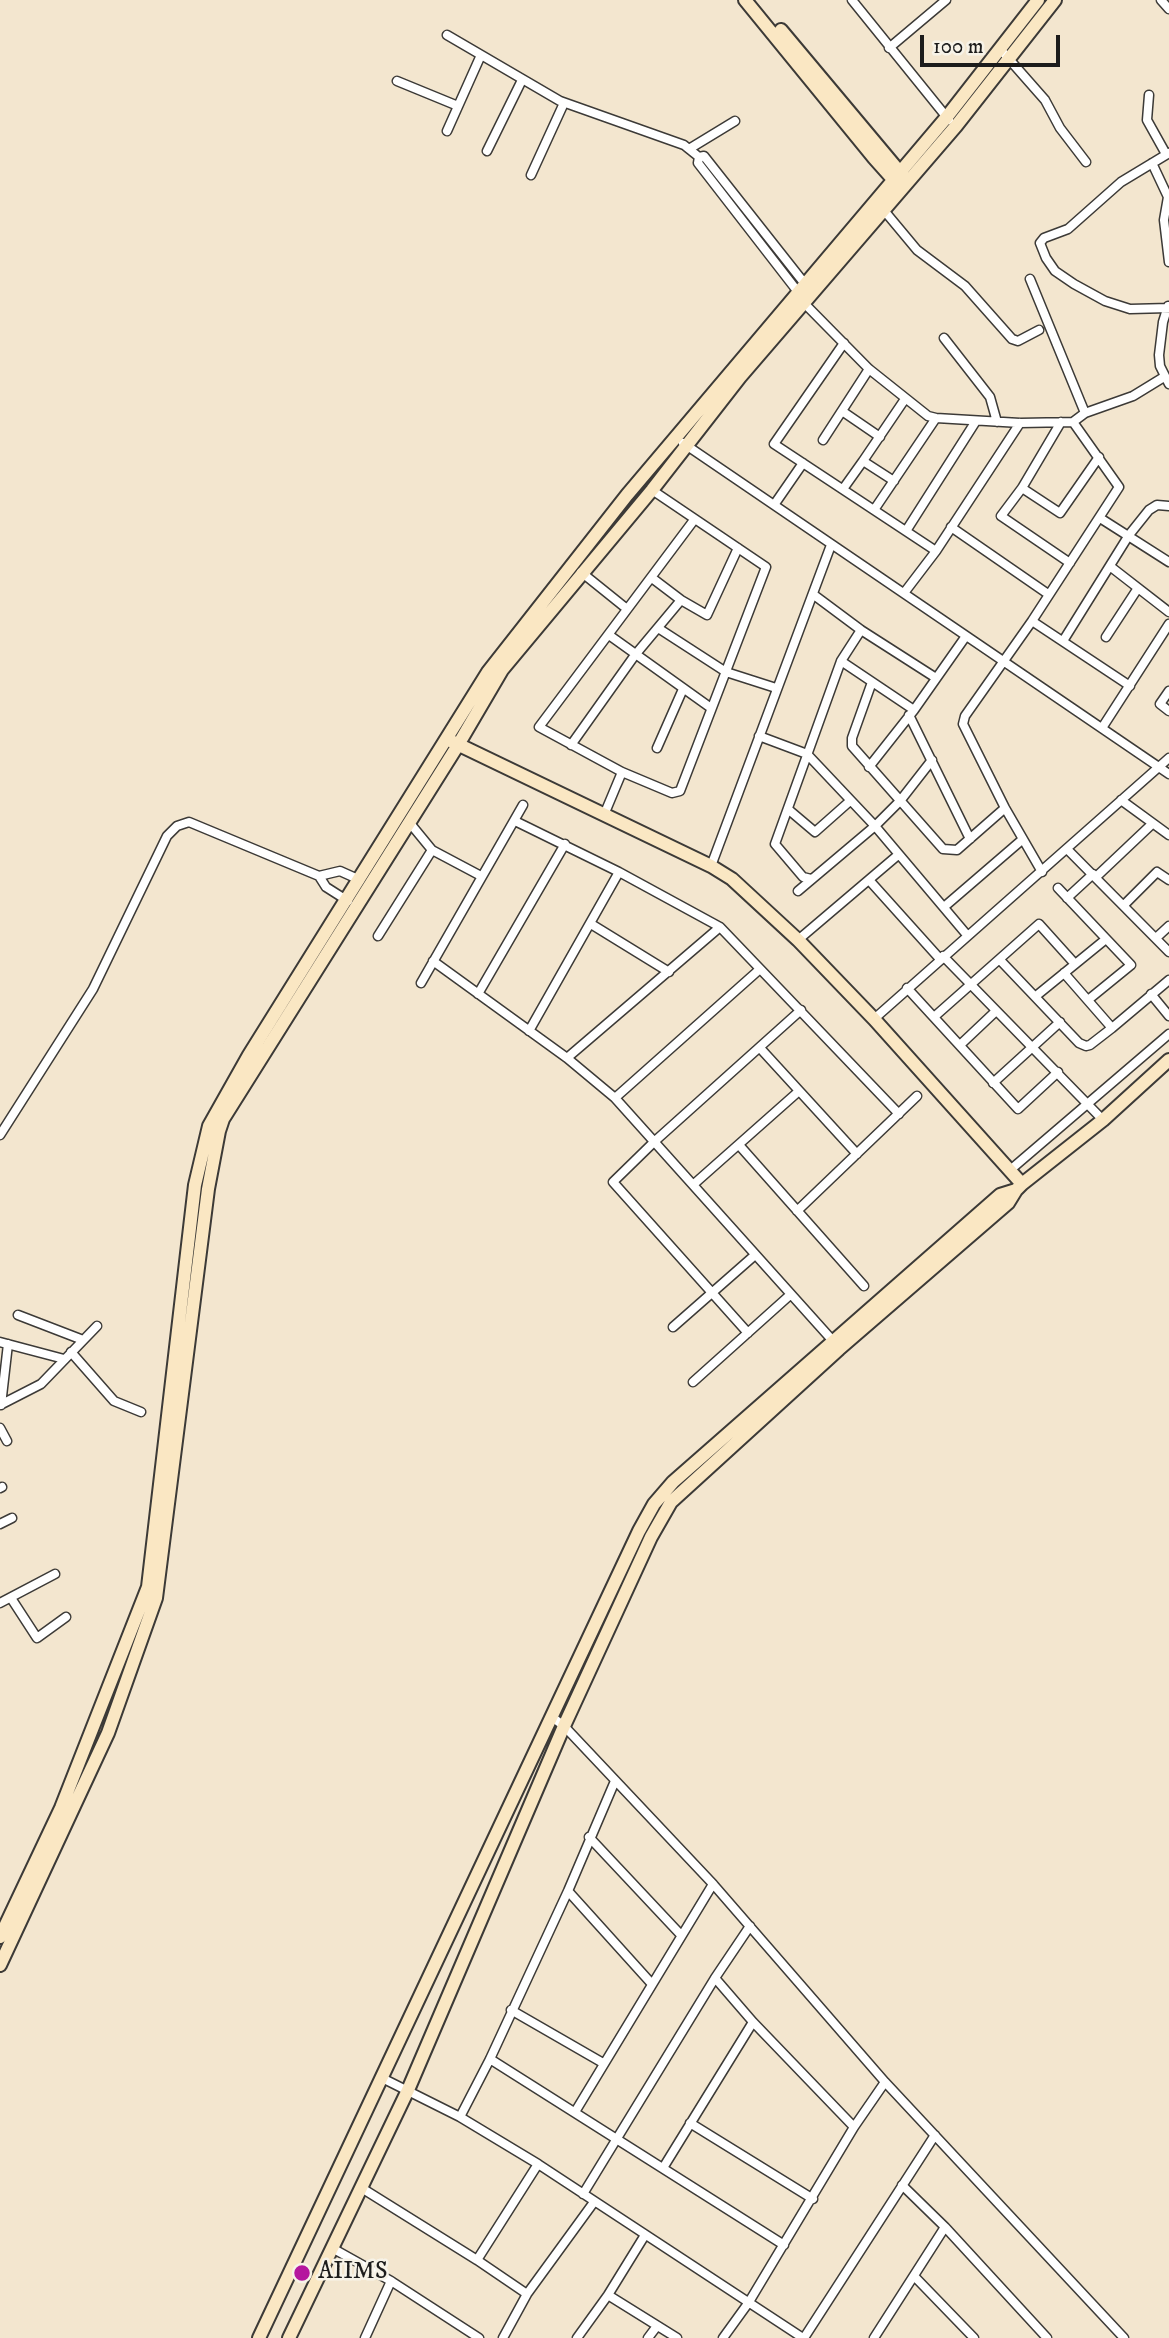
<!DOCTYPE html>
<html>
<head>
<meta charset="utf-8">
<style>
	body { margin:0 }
	#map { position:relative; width:1169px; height:2338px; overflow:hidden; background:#f3e6cf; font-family:"IM FELL DW Pica",serif }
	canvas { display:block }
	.scale { position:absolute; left:920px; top:35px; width:140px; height:32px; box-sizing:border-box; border:4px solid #1c1c1c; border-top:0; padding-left:9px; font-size:21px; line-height:24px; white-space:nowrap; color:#1c1c1c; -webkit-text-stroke:5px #f7f3e8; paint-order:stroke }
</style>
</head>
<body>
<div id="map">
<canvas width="1169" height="2338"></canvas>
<div class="scale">100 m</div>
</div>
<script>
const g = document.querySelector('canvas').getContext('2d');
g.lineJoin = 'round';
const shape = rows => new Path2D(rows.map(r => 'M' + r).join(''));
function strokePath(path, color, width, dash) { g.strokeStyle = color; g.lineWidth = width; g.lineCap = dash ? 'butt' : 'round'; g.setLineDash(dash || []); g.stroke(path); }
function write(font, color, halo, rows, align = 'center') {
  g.font = font + ' "IM FELL DW Pica",serif'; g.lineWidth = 5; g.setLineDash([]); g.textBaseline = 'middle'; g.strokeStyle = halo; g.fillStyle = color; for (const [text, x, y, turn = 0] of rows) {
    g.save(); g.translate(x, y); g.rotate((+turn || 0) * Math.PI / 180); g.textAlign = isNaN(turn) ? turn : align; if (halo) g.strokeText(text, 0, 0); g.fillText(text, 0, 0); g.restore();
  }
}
const street = shape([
	[852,0,949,120],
	[1161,0,1169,9],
	[447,35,560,101,684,145,699,157],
	[889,48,946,0],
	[1001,50,1045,100,1060,128,1086,162],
	[397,81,458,106],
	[1149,95,1147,120,1166,154],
	[447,131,481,55],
	[689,149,735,121],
	[487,151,522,80],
	[1169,153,1121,182,1068,229,1044,238,1040,243,1046,258,1055,271,1074,284,1105,301,1130,309,1169,308],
	[1152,163,1168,197,1164,220,1169,262],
	[531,175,564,103],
	[882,208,917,250,965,286,1012,339,1018,341,1039,330],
	[1030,279,1085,413],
	[798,292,698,163,699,157,704,156,805,284],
	[801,300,869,369,928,416,936,418,1020,423,1073,422,1085,413,1133,396,1164,377],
	[1168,306,1163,322,1159,355,1160,366,1169,384],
	[944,338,990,397,997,422],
	[844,343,774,444,936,551],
	[842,411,880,437],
	[1061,422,1022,488,1001,516,1070,563],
	[823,440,869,369],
	[683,443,1169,774],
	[894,481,863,461,905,399],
	[1022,488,1060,513,1099,457],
	[843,489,863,461],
	[652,490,766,567,680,791,672,793,622,772,539,727,694,520],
	[774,505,803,463],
	[874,510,936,418],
	[1100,518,1169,562],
	[951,527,1048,594],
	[906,531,976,421],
	[1111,567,1169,612],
	[581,572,627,609],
	[652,578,681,600,707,615,738,548],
	[904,593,936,551,1020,423],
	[814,595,861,630,936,678],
	[1032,621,1130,686],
	[658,628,726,672,776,688],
	[609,635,711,708],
	[1106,637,1138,588],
	[1063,641,1129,535,1149,510,1157,505,1169,506],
	[841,661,914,710],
	[872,682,852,738,852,746,943,849,957,850,1005,808],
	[1169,691,1160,704,1169,711],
	[909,715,970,839],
	[1102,728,1169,624],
	[759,736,807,754,875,826,967,935],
	[571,745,635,655,681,600],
	[657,748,683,689],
	[869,767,914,710,966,636],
	[1121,800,1169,835],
	[789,810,815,832,850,801],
	[604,815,622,772],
	[515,821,619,872,720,927,899,1114],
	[409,822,432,850,481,876],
	[1067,849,1169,952],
	[711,866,831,545],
	[1042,872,1005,808,963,724,965,716,1032,621,1119,487,1073,422],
	[319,876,326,887,348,901],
	[1096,877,1152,824],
	[811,879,803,877,775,844,841,661,861,630],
	[869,880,940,959],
	[1058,888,1131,965,1088,1000],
	[798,891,875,826,900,801,932,760],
	[1067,898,1093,874],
	[1124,905,1157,872,1169,880],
	[944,907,1023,839],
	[591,924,669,972],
	[378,936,432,850],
	[1156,938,1169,926],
	[798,940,898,855],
	[943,956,1103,1120],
	[1000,960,1079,1043,1086,1046,1090,1045,1112,1028,1169,980],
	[433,961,567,1058,615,1098,833,1341],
	[1064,973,1112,1028],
	[421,983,523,805],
	[907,988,1018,1109,1058,1072],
	[478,994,565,844],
	[1151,994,1169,1016],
	[1036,996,1106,939],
	[934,1017,1039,924,1075,964],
	[874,1019,1169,758],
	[529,1031,619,872],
	[960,1045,996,1011],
	[760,1048,857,1154],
	[567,1058,720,927],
	[993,1083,1060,1022],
	[615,1098,760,969],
	[0,1135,93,989,167,836,177,826,189,822,319,876,340,871,360,880],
	[739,1145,864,1286],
	[1009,1171,1169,1034],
	[694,1184,799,1091],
	[797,1211,917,1096],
	[18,1315,83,1340],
	[673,1327,755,1255],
	[748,1333,613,1182,655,1141,801,1010],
	[0,1342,64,1359],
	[71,1352,114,1401,141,1412],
	[693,1382,790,1295],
	[0,1405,41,1384,97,1326],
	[1,1405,8,1344],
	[0,1428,7,1441],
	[0,1488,2,1487],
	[0,1524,12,1518],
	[11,1598,37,1638,66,1617],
	[0,1603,55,1574],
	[552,1717,564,1726,713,1884,885,2082,1124,2338],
	[589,1837,681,1935],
	[568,1891,651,1983],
	[715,1978,753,2022,854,2127],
	[511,2010,603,2063],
	[490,2059,784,2245],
	[382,2078,460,2117,538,2164,803,2338],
	[575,2112,713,1884],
	[460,2117,490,2059,568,1891,615,1781],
	[690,2123,813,2199],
	[663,2168,753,2022],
	[902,2185,945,2227,1047,2338],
	[360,2187,477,2260,527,2294],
	[583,2194,715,1978,750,1926],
	[332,2248,391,2281,479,2338],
	[477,2260,538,2164],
	[914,2276,974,2338],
	[608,2295,677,2338],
	[365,2338,391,2281],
	[503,2338,527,2294,594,2202],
	[577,2338,608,2295,645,2235],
	[648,2338,657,2326],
	[723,2338,749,2302,854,2127,885,2082],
	[804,2338,935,2135],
	[874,2338,945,2227]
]);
const secondary = shape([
	[745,0,874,158,899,186],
	[781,30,904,177],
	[451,741,711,866,732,879,798,940,874,1019,1022,1184],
	[0,1937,61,1808,148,1587,195,1185,209,1126,249,1055,488,672,627,495,946,118,1038,0],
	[0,1965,108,1733,156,1598,208,1189,219,1131,223,1119,458,745,502,670,652,490,740,377,956,126,1055,0],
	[259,2338,639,1531,654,1504,673,1482,1000,1195,1016,1190,1022,1184,1103,1120,1169,1060],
	[289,2338,408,2090,564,1726,651,1537,671,1502,839,1349,1008,1203,1016,1190]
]);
strokePath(street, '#3c3a37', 11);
strokePath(secondary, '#3c3a37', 16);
strokePath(street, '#fff', 8);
strokePath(secondary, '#fae7c3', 12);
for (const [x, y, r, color] of [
	[302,2273,9,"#b5179e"]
]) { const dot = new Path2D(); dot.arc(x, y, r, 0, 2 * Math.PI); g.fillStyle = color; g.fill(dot); strokePath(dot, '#f7f3e8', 2.5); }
write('24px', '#1c1c1c', '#f7f3e8', [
	["AIIMS",318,2273]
], 'left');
</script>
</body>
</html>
